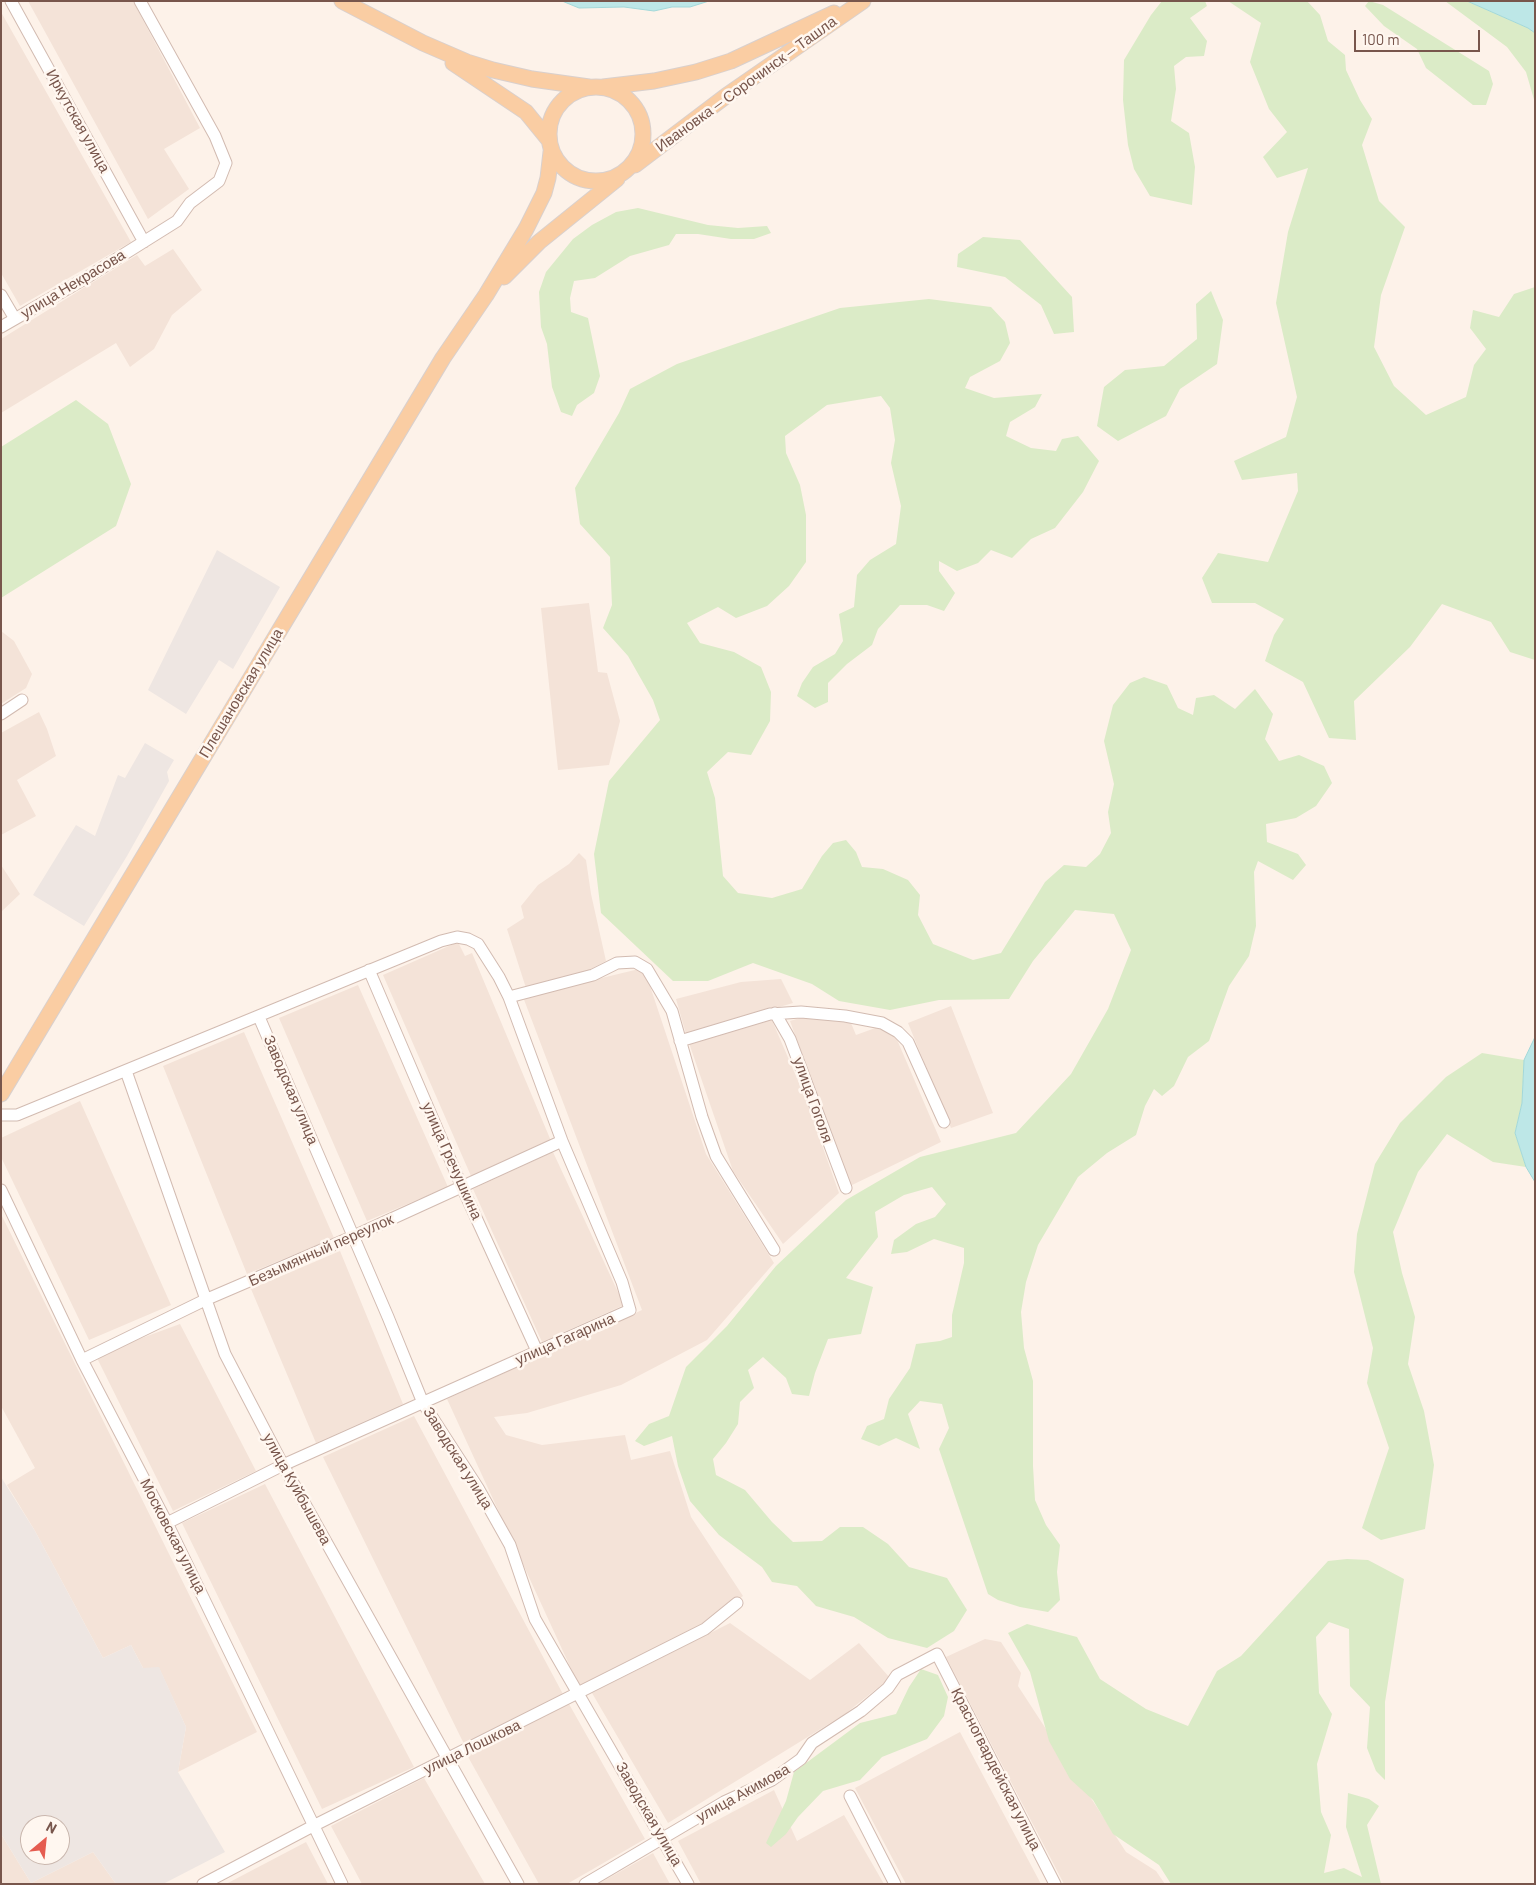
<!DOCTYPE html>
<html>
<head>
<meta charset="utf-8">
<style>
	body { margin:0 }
	#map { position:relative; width:1536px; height:1885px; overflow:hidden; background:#fdf2e9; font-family:Barlow,sans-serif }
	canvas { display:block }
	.frame { position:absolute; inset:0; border:2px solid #78564c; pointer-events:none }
	.north { position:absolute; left:20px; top:1815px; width:50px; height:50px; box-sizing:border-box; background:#fff7f0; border:1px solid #c9b7ae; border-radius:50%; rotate:28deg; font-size:14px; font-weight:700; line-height:20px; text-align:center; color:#78564c }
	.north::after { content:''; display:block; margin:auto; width:18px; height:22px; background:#e55c50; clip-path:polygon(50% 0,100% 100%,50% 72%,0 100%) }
	.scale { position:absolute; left:1354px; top:30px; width:126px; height:22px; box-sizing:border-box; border:2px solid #78564c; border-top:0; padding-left:6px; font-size:15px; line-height:18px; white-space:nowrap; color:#78564c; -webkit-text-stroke:4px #fff7f0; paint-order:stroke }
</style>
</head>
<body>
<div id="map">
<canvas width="1536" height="1885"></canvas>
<div class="frame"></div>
<div class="north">N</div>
<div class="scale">100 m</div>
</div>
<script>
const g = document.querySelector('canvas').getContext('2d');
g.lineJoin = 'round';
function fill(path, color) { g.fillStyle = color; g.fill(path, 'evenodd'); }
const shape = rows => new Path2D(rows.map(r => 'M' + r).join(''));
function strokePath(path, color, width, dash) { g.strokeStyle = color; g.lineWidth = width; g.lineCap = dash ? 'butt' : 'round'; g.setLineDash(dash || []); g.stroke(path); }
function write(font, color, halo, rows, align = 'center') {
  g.font = font + ' Barlow,sans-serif'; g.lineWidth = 5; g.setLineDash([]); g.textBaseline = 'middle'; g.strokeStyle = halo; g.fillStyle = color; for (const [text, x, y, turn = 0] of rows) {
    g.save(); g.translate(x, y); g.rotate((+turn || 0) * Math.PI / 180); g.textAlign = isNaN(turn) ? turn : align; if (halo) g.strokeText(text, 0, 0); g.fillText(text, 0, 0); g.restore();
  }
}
fill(shape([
	[28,1,133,1,200,128,164,149,189,189,148,219],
	[1,12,131,242,20,306,1,273],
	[173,249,202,290,172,315,154,349,130,367,116,343,1,413,1,339,137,255,145,266],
	[589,603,598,672,607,673,620,721,609,765,558,770,541,608],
	[1,631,14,641,32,674,26,688,1,704],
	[39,712,47,729,56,756,17,780,36,816,1,835,1,733],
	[579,853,586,860,591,894,606,961,583,973,526,988,507,929,524,918,521,906,538,885,569,864],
	[1,865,20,894,1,912],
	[458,942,465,956,472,953,551,1141,471,1176,383,975],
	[639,969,647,977,706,1154,774,1263,707,1340,621,1385,527,1413,494,1417,506,1435,542,1445,625,1435,631,1460,670,1451,691,1517,743,1596,710,1621,579,1686,447,1399,642,1310,523,997],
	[781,979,793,1003,686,1034,676,999,741,982],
	[358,985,448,1187,367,1221,279,1018],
	[951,1006,993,1113,951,1128,908,1023],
	[803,1017,851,1023,856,1035,878,1027,895,1035,941,1142,850,1186,790,1021],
	[771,1018,805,1097,839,1193,783,1244,733,1171,689,1043],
	[244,1032,334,1238,247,1274,163,1066],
	[80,1101,171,1305,89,1340,1,1157,1,1138],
	[553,1152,624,1305,542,1342,473,1189],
	[1,1214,257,1732,178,1772,186,1727,159,1668,143,1668,131,1645,103,1658,35,1531,7,1485,35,1468,1,1406],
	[340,1251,403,1404,316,1443,251,1289],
	[180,1324,256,1471,173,1511,97,1358,120,1346],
	[414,1416,564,1696,464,1744,323,1457],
	[265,1484,414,1767,322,1809,182,1523],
	[730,1623,810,1680,859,1643,890,1678,845,1714,668,1823,592,1693],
	[985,1639,1001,1642,1021,1673,1018,1686,1126,1852,1156,1871,1165,1884,1064,1884,946,1657],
	[569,1704,645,1839,567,1884,539,1884,467,1755],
	[960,1732,1041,1884,906,1884,855,1788],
	[424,1778,485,1884,362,1884,331,1826],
	[774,1790,797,1841,844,1815,884,1884,701,1884,678,1841],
	[1,1834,31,1883,93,1852,116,1884,1,1884],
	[306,1842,328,1884,226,1884],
	[653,1853,670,1884,598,1884]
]), '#f4e3d8');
fill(shape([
	[217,550,280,587,233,669,219,660,186,714,148,690],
	[145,743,174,760,167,772,169,781,127,856,84,926,33,895,76,825,95,836,118,775,125,778],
	[1,1477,35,1531,103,1658,131,1645,143,1668,159,1667,186,1727,178,1772,225,1852,163,1884,116,1884,93,1852,31,1883,1,1834],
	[30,1825,60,1825,60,1855,30,1855]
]), '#eee6e2');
fill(shape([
	[1162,1,1205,1,1207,6,1190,18,1207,41,1204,56,1186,57,1174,66,1176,89,1171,121,1189,133,1195,167,1192,205,1150,196,1134,169,1128,145,1123,100,1124,60,1151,15],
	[1228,1,1307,1,1320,15,1328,41,1345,55,1346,70,1360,100,1372,119,1362,145,1379,201,1405,227,1381,295,1374,347,1394,386,1426,415,1466,397,1474,365,1486,349,1470,328,1473,310,1499,317,1514,294,1535,287,1535,660,1510,652,1491,622,1442,604,1410,647,1354,701,1356,740,1329,738,1303,682,1265,661,1274,635,1284,619,1255,603,1212,603,1202,578,1218,553,1268,562,1298,491,1297,473,1242,480,1234,461,1286,437,1297,397,1276,303,1288,232,1308,168,1277,178,1263,157,1287,132,1269,109,1250,62,1261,23],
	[1369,1,1383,5,1489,71,1493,84,1486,105,1473,105,1426,68,1417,49,1384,26,1365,6],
	[1445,1,1467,1,1528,28,1535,33,1535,103,1526,72,1507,47],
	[638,208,708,225,738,228,767,226,771,233,754,239,731,239,698,234,676,234,669,245,630,256,595,278,574,281,570,298,571,312,588,318,600,376,594,393,577,405,572,416,561,412,552,387,547,344,541,327,539,292,546,272,573,239,592,225,616,212],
	[983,237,1020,240,1072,297,1074,332,1054,334,1041,305,1005,277,957,267,958,254],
	[1211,291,1223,320,1217,364,1180,389,1166,416,1118,441,1097,426,1104,387,1125,370,1164,366,1197,339,1196,304],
	[929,299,991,307,1005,322,1010,343,1000,361,970,377,965,388,994,398,1042,394,1035,407,1010,422,1006,436,1031,448,1056,451,1062,439,1078,436,1099,461,1083,492,1055,528,1031,539,1012,558,991,550,978,563,957,571,939,561,939,571,955,593,944,611,927,605,900,605,878,629,872,645,847,664,828,683,828,702,815,708,797,696,802,683,813,667,835,654,843,641,839,614,854,607,857,575,870,560,896,544,901,506,891,463,895,440,890,408,881,396,827,405,785,436,786,453,800,485,806,515,806,562,789,586,767,606,736,618,718,607,687,623,700,643,734,652,761,667,771,692,770,721,751,755,728,752,707,772,715,798,723,876,738,893,772,898,802,889,822,856,833,843,846,840,856,852,862,867,883,869,908,880,920,895,918,915,933,944,973,960,1001,953,1045,882,1064,865,1086,867,1100,854,1111,833,1108,812,1114,784,1104,741,1113,705,1130,683,1144,677,1167,685,1178,708,1193,715,1196,698,1214,695,1235,709,1255,689,1273,714,1265,739,1279,761,1299,755,1324,766,1332,783,1316,806,1296,818,1266,824,1267,842,1298,854,1306,865,1293,880,1258,861,1254,872,1256,926,1249,956,1229,986,1209,1041,1188,1057,1174,1086,1162,1096,1154,1089,1145,1106,1136,1135,1107,1153,1078,1177,1038,1245,1026,1282,1021,1312,1024,1348,1033,1381,1033,1466,1035,1500,1046,1525,1060,1545,1057,1572,1060,1600,1048,1612,1020,1607,998,1600,988,1594,939,1449,949,1428,942,1404,920,1401,908,1414,920,1449,896,1438,879,1446,861,1439,867,1426,884,1419,889,1399,910,1368,916,1344,940,1341,952,1337,952,1315,964,1263,964,1248,934,1239,907,1252,891,1254,894,1240,916,1224,935,1217,946,1204,932,1187,904,1195,875,1212,878,1237,846,1278,873,1287,861,1334,828,1339,815,1373,809,1396,792,1394,786,1378,763,1357,748,1370,754,1388,740,1402,738,1424,726,1443,713,1459,716,1475,745,1490,772,1522,793,1542,822,1541,840,1527,863,1527,888,1544,909,1567,947,1578,967,1610,954,1631,927,1648,888,1638,854,1617,816,1606,797,1586,772,1582,762,1567,719,1535,690,1501,678,1466,672,1436,644,1446,635,1441,649,1424,669,1416,686,1367,727,1326,776,1266,846,1200,920,1157,1016,1133,1071,1074,1108,1009,1131,950,1114,914,1075,910,1033,961,1009,999,939,1000,890,1010,839,1001,812,984,753,963,708,981,673,981,601,913,594,854,609,781,660,720,653,700,628,656,603,628,612,605,610,557,580,524,575,488,619,413,630,389,677,364,840,308],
	[76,400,108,424,131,484,116,526,1,598,1,447],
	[1482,1053,1524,1060,1522,1103,1515,1133,1526,1167,1493,1162,1447,1134,1418,1172,1393,1232,1402,1273,1415,1317,1408,1364,1424,1411,1434,1465,1425,1529,1381,1540,1362,1528,1389,1448,1367,1383,1373,1348,1354,1272,1357,1234,1375,1164,1400,1123,1446,1077],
	[1347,1559,1368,1560,1404,1579,1385,1702,1385,1780,1376,1771,1367,1748,1370,1707,1350,1686,1349,1629,1329,1622,1316,1637,1319,1693,1332,1714,1317,1764,1321,1812,1331,1835,1324,1873,1344,1868,1362,1877,1346,1827,1348,1793,1369,1799,1379,1806,1367,1825,1381,1884,1171,1884,1159,1865,1113,1834,1093,1800,1070,1779,1049,1741,1030,1672,1008,1633,1027,1624,1077,1637,1100,1679,1146,1709,1188,1726,1217,1671,1241,1656,1328,1561],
	[921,1669,938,1675,948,1697,944,1716,927,1739,882,1757,860,1780,823,1791,798,1817,786,1834,771,1847,766,1843,786,1801,794,1772,860,1723,896,1714,909,1687]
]), '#dbebc7');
const water = shape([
	[562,1,709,1,690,7,672,7,654,11,624,7,579,8,562,1],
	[1467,1,1535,1,1535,33,1528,28,1467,1],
	[1535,1037,1535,1182,1526,1167,1515,1133,1522,1103,1524,1060,1535,1037]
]);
fill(water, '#bde7e7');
strokePath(water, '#a3d8d9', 1);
const minor = shape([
	[11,1,144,242],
	[1,295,15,319],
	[1,327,86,278,177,221,190,203,219,181,226,163,215,136,140,1],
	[1,714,22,700],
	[369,970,462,1187,537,1351],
	[509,997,593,975,617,963,635,962,647,969,672,1011,702,1117,716,1156,774,1250],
	[775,1013,790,1039,846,1188],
	[259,1017,388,1317,423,1403,478,1488,510,1545,535,1619,688,1884],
	[680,1041,770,1014,801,1012,845,1016,882,1023,898,1032,908,1042,944,1122],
	[126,1071,225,1354,283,1465,518,1884],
	[1,1115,17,1115,441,941,457,937,468,939,478,944,499,977,509,997,562,1141,622,1282,630,1310,283,1465,167,1523],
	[1,1190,82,1360,167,1523,342,1884],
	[82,1360,205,1300,354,1236,562,1141],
	[850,1796,895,1884],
	[203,1884,313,1826,705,1629,737,1603],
	[585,1884,724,1802,772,1780,801,1759,812,1743,861,1711,888,1688,897,1675,937,1654,1055,1884]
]);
const major = shape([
	[342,1,423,43,467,62,493,70,532,79,589,87],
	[453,63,526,112,548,139],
	[603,87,654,81,696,72,731,61,834,13],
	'549 134a47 47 0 1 1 94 0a47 47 0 1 1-94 0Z',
	[635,165,726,96,863,1],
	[504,277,539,242,617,179],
	[1,1094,443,358,486,295,526,229,544,193,548,178,551,152]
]);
strokePath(minor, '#d2bbb1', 13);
strokePath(major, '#d9d0cd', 17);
strokePath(minor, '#fff', 11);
strokePath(major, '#facda3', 15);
write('15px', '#78564c', '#fff7f0', [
	["Ивановка — Сорочинск — Ташла",746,84,-36],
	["Иркутская улица",78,121,61],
	["улица Некрасова",73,284,-31],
	["Плешановская улица",241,693,-59],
	["Заводская улица",291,1090,67],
	["улица Гоголя",813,1100,70],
	["улица Гречушкина",452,1161,66],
	["Безымянный переулок",321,1250,-24],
	["улица Гагарина",565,1339,-24],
	["Заводская улица",458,1458,58],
	["улица Куйбышева",297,1489,61],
	["Московская улица",173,1536,63],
	["улица Лошкова",472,1747,-26],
	["Красногвардейская улица",996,1769,63],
	["улица Акимова",743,1793,-29],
	["Заводская улица",649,1814,60]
]);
</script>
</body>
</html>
